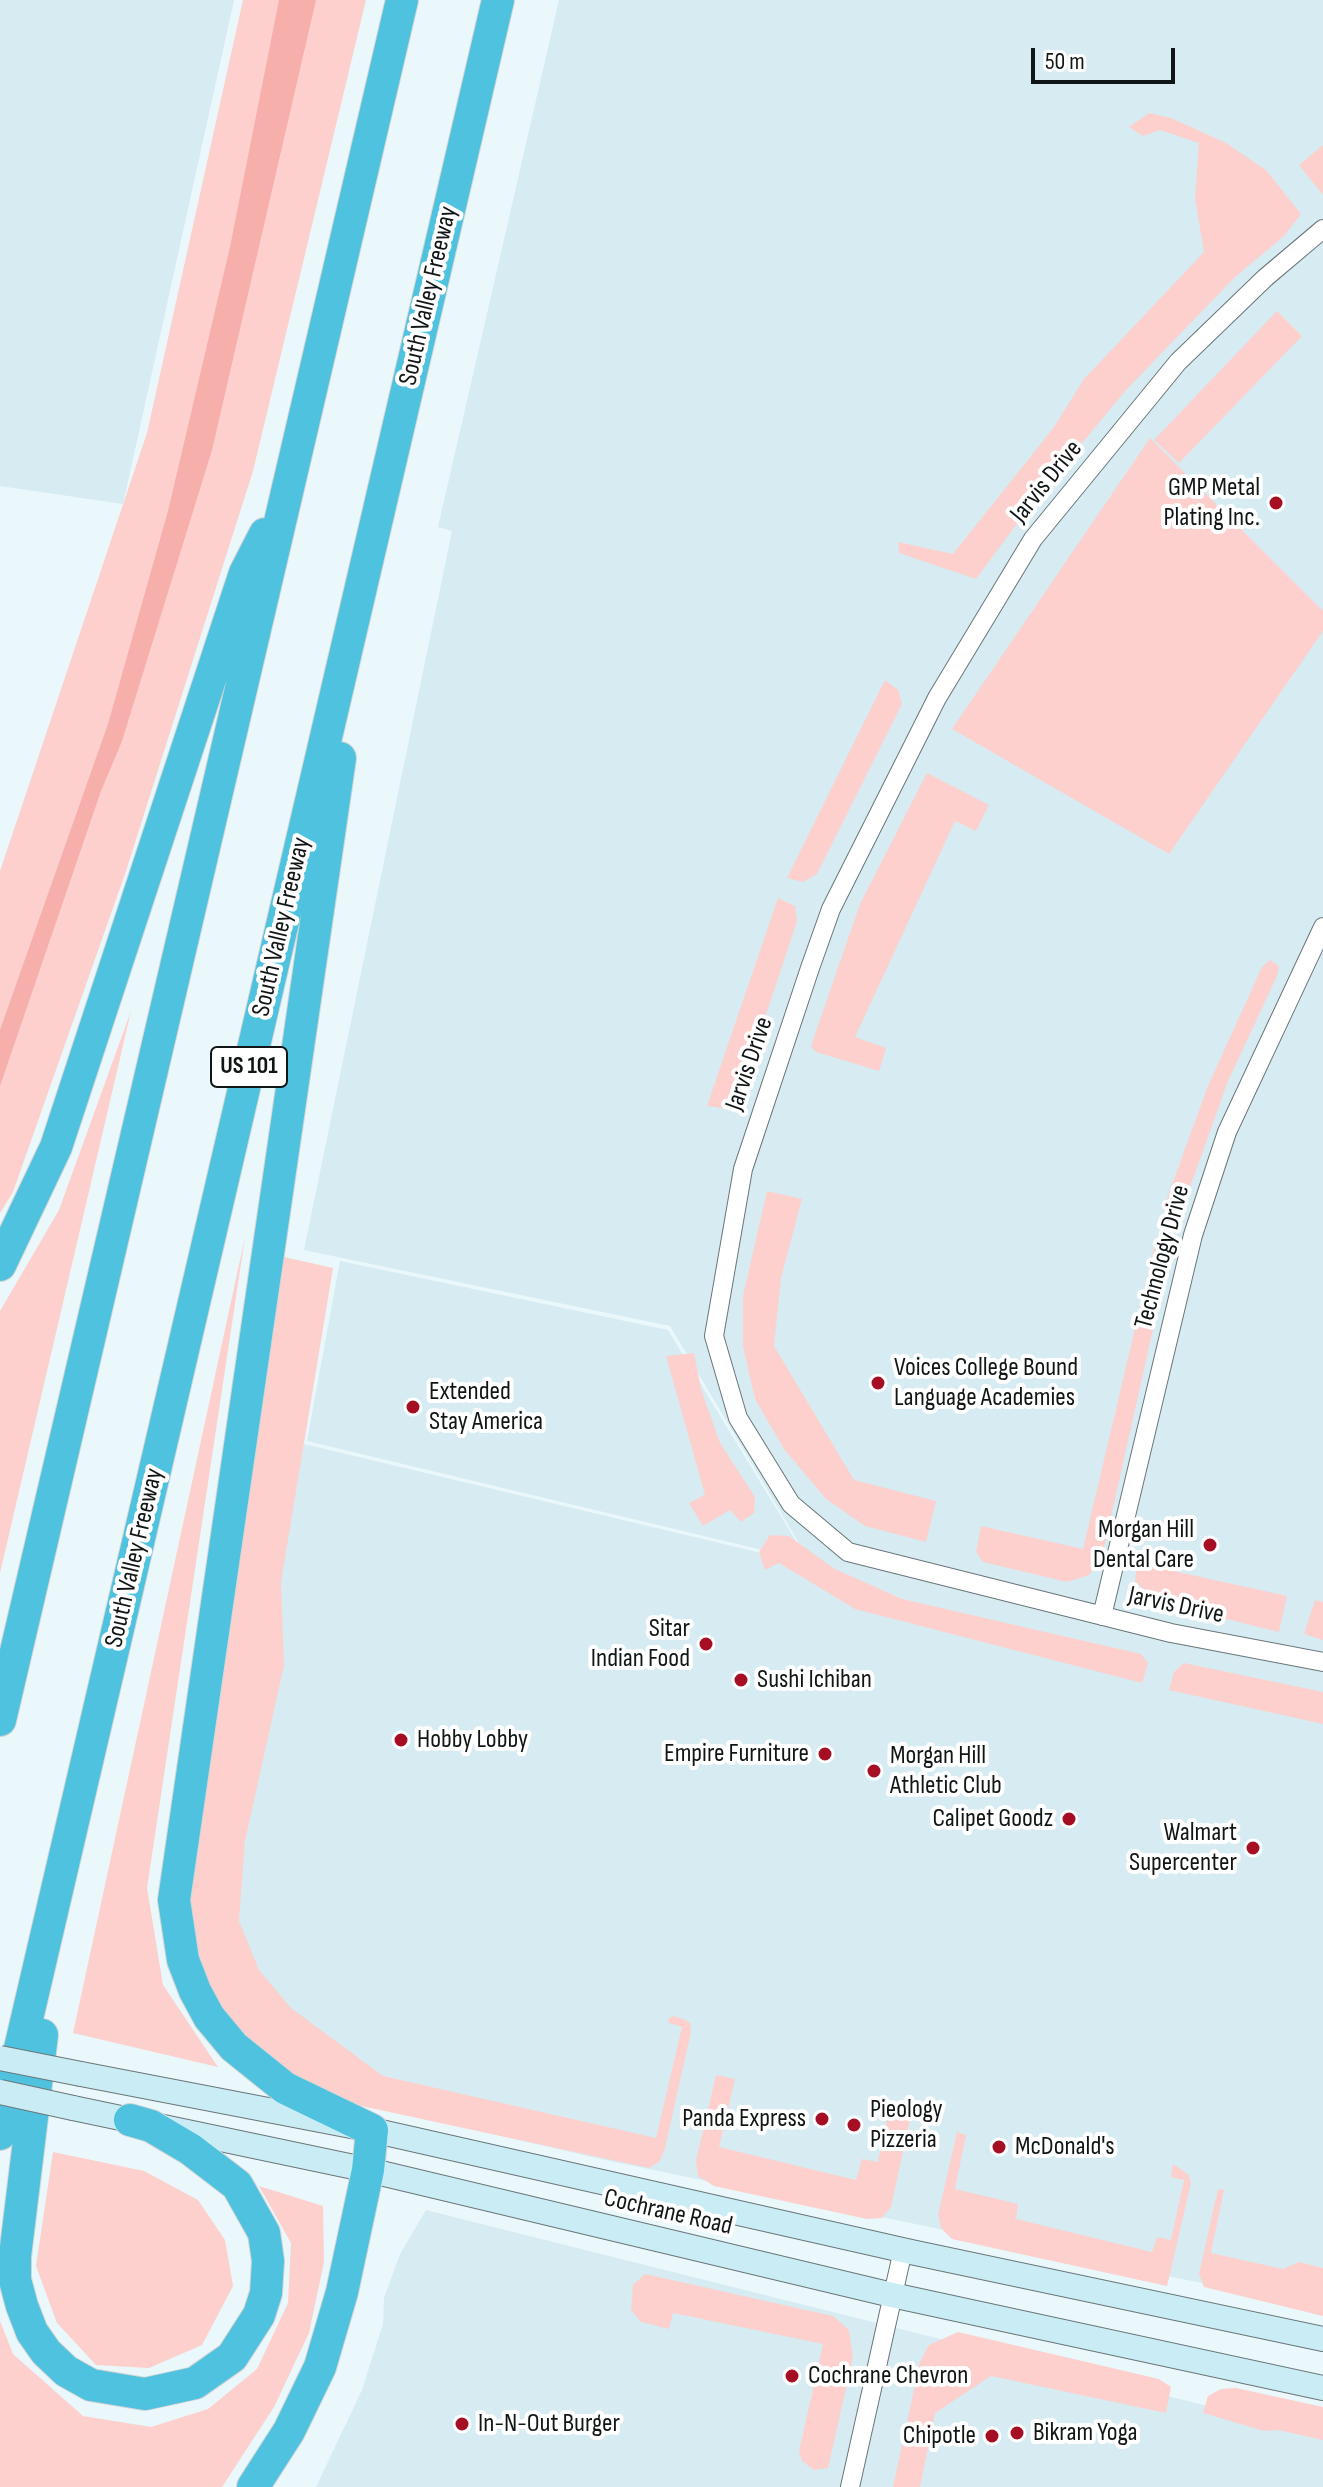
<!DOCTYPE html>
<html>
<head>
<meta charset="utf-8">
<style>
	body { margin:0 }
	#map { position:relative; width:1323px; height:2487px; overflow:hidden; background:#eaf7fb; font-family:"Sofia Sans Condensed",sans-serif }
	canvas { display:block }
	.scale { position:absolute; left:1031px; top:48px; width:144px; height:36px; box-sizing:border-box; border:4px solid #101516; border-top:0; padding-left:10px; font-size:24px; line-height:28px; white-space:nowrap; color:#101516; -webkit-text-stroke:6px #fff; paint-order:stroke }
</style>
</head>
<body>
<div id="map">
<canvas width="1323" height="2487"></canvas>
<div class="scale">50 m</div>
</div>
<script>
const g = document.querySelector('canvas').getContext('2d');
g.lineJoin = 'round';
function fill(path, color) { g.fillStyle = color; g.fill(path, 'evenodd'); }
const shape = rows => new Path2D(rows.map(r => 'M' + r).join(''));
function strokePath(path, color, width, dash) { g.strokeStyle = color; g.lineWidth = width; g.lineCap = dash ? 'butt' : 'round'; g.setLineDash(dash || []); g.stroke(path); }
function write(font, color, halo, rows, align = 'center') {
  g.font = font + ' "Sofia Sans Condensed",sans-serif'; g.lineWidth = 8; g.setLineDash([]); g.textBaseline = 'middle'; g.strokeStyle = halo; g.fillStyle = color; for (const [text, x, y, turn = 0] of rows) {
    g.save(); g.translate(x, y); g.rotate((+turn || 0) * Math.PI / 180); g.textAlign = isNaN(turn) ? turn : align; if (halo) g.strokeText(text, 0, 0); g.fillText(text, 0, 0); g.restore();
  }
}
fill(shape([
	[0,0,234,0,123,504,0,486],
	[559,0,1323,0,1323,2308,605,2160,385,2109,255,2009,214,1852,304,1444,812,1565,670,1326,304,1250,452,531,438,527],
	[340,1261,668,1330,808,1561,307,1441],
	[426,2210,1323,2435,1323,2487,316,2487,362,2390,383,2324,384,2298,400,2254]
]), '#d6ecf2');
fill(shape([
	[243,0,366,0,253,471,126,871,13,1192,0,1213,0,871,147,433],
	[1149,113,1171,118,1226,143,1266,170,1301,214,1284,236,1234,278,1126,390,1030,506,976,579,899,553,898,542,953,554,1054,427,1084,379,1204,252,1195,198,1199,143,1160,130,1143,136,1129,127],
	[1323,145,1323,195,1299,165],
	[1277,311,1302,336,1179,463,1154,440],
	[1150,438,1323,611,1323,631,1169,854,952,729],
	[885,680,898,690,902,704,817,874,803,882,787,878],
	[927,773,989,805,976,831,955,821,855,1037,886,1048,879,1071,816,1052,811,1046,860,904],
	[778,898,795,906,797,921,737,1102,721,1108,707,1106],
	[1270,960,1279,966,1277,976,1228,1081,1180,1215,1171,1216,1163,1209,1208,1086,1262,967],
	[131,1011,0,1573,0,1311,59,1210],
	[767,1191,802,1199,781,1278,774,1346,854,1480,936,1501,926,1542,865,1526,826,1499,784,1449,755,1399,743,1346,743,1296],
	[245,1237,147,1888,163,1985,218,2067,73,2033],
	[1161,1240,1172,1245,1103,1552,1089,1575,1067,1582,983,1562,976,1552,981,1526,1083,1549,1154,1248],
	[284,1257,333,1268,281,1582,284,1665,245,1841,239,1921,259,1970,291,2008,383,2076,656,2138,682,2027,669,2023,668,2019,673,2016,684,2019,690,2023,691,2032,665,2148,660,2161,649,2168,343,2102,291,2082,246,2046,207,1987,189,1917,194,1844],
	[694,1353,701,1389,720,1443,755,1497,754,1513,741,1522,730,1510,703,1526,689,1503,705,1495,666,1356],
	[770,1535,789,1536,833,1568,902,1599,1141,1654,1148,1663,1142,1683,855,1609,779,1563,765,1570,759,1552],
	[1137,1563,1287,1596,1279,1632,1158,1602,1135,1581],
	[1315,1600,1323,1602,1323,1640,1304,1634],
	[1184,1663,1323,1692,1323,1724,1169,1690,1174,1672],
	[716,2075,735,2079,719,2147,856,2180,862,2159,878,2162,888,2114,910,2119,891,2207,882,2218,867,2219,714,2186,698,2176,696,2161],
	[957,2132,966,2135,955,2189,1018,2204,1016,2219,1152,2252,1157,2237,1171,2240,1184,2180,1171,2177,1173,2164,1188,2174,1191,2183,1167,2286,952,2239,941,2228,938,2215],
	[53,2152,144,2171,198,2200,225,2240,233,2286,202,2345,149,2368,96,2365,57,2323,36,2266],
	[259,2186,323,2206,324,2262,309,2333,274,2407,222,2487,0,2487,0,2321,13,2354,83,2416,151,2427,208,2409,257,2369,288,2303,291,2243],
	[1218,2189,1224,2190,1211,2253,1283,2269,1299,2262,1323,2268,1323,2316,1204,2287,1199,2274],
	[645,2274,833,2316,849,2330,853,2357,828,2468,814,2470,802,2461,799,2451,823,2344,673,2313,669,2329,641,2322,631,2310,633,2285],
	[958,2332,1159,2379,1171,2387,1166,2413,991,2376,935,2413,920,2487,893,2487,920,2362,929,2345],
	[1236,2388,1323,2407,1323,2440,1278,2430,1264,2431,1203,2413,1208,2396,1221,2389]
]), '#fdd0cd');
fill(shape([
	[279,0,316,0,212,450,122,741,101,791,0,1086,0,1030,108,724,168,511,230,247]
]), '#f6afab');
const street = shape([
	[1323,229,1265,278,1178,362,1033,539,937,698,831,909,810,968,743,1169,714,1336,738,1418,791,1504,848,1552,1171,1633,1323,1662],
	[1102,1616,1193,1235,1227,1132,1323,927],
	[850,2487,903,2250]
]);
const secondary = shape([
	[81,2074,372,2130,911,2252,1323,2339],
	[73,2108,368,2170,892,2295,1323,2388]
]);
const highway = shape([
	[0,1265,56,1147,245,573,265,534],
	[0,1720,402,0],
	[42,2035,15,2256,15,2280,22,2306,32,2332,46,2352,66,2371,91,2385,145,2394,195,2383,232,2357,259,2315,266,2293,268,2261,264,2233,237,2185,190,2149,151,2126,130,2120],
	[0,2134,498,0],
	[253,2487,289,2431,320,2367,342,2292,368,2170,372,2130,285,2088,234,2047,209,2017,195,1991,183,1960,174,1900,340,758]
]);
strokePath(street, '#6a7679', 20);
strokePath(secondary, '#6a7679', 26);
strokePath(highway, '#d4d5d5', 34);
strokePath(street, '#fff', 18);
strokePath(secondary, '#caedf5', 24);
strokePath(highway, '#4ec2de', 32);
const secondaryBridge = shape([
	[0,2058,81,2074],
	[0,2092,73,2108]
]);
strokePath(secondaryBridge, '#6a7679', 26, []);
strokePath(secondaryBridge, '#caedf5', 24);
for (const [x, y, r, color] of [
	[1276,503,8,"#a60e24"],
	[878,1383,8,"#a60e24"],
	[413,1407,8,"#a60e24"],
	[1210,1545,8,"#a60e24"],
	[706,1644,8,"#a60e24"],
	[741,1680,8,"#a60e24"],
	[401,1740,8,"#a60e24"],
	[825,1754,8,"#a60e24"],
	[874,1771,8,"#a60e24"],
	[1069,1819,8,"#a60e24"],
	[1253,1848,8,"#a60e24"],
	[822,2119,8,"#a60e24"],
	[854,2125,8,"#a60e24"],
	[999,2147,8,"#a60e24"],
	[792,2376,8,"#a60e24"],
	[462,2424,8,"#a60e24"],
	[1017,2433,8,"#a60e24"],
	[992,2436,8,"#a60e24"]
]) { const dot = new Path2D(); dot.arc(x, y, r, 0, 2 * Math.PI); g.fillStyle = color; g.fill(dot); strokePath(dot, '#fff', 3); }
for (const [x, y, w] of [
	[249,1067,76]
]) { const box = new Path2D(); box.roundRect(x - w / 2, y - 20, w, 40, 6); g.fillStyle = '#fff'; g.fill(box); strokePath(box, '#101516', 2); }
write('bold 24px', '#101516', null, [
	["US 101",249,1067]
]);
write('26px', '#101516', '#fff', [
	["South Valley Freeway",429,296,-77],
	["Jarvis Drive",1047,482,-51],
	["South Valley Freeway",282,927,-77],
	["Jarvis Drive",750,1064,-71],
	["Technology Drive",1163,1257,-75],
	["South Valley Freeway",135,1558,-77],
	["Jarvis Drive",1176,1606,12],
	["Cochrane Road",668,2213,13]
]);
write('26px', '#101516', '#fff', [
	["GMP Metal",1260,488,"right"],
	["Plating Inc.",1260,518,"right"],
	["Voices College Bound",894,1368],
	["Language Academies",894,1398],
	["Extended",429,1392],
	["Stay America",429,1422],
	["Morgan Hill",1194,1530,"right"],
	["Dental Care",1194,1560,"right"],
	["Sitar",690,1629,"right"],
	["Indian Food",690,1659,"right"],
	["Sushi Ichiban",757,1680],
	["Hobby Lobby",417,1740],
	["Empire Furniture",809,1754,"right"],
	["Morgan Hill",890,1756],
	["Athletic Club",890,1786],
	["Calipet Goodz",1053,1819,"right"],
	["Walmart",1237,1833,"right"],
	["Supercenter",1237,1863,"right"],
	["Pieology",870,2110],
	["Pizzeria",870,2140],
	["Panda Express",806,2119,"right"],
	["McDonald's",1015,2147],
	["Cochrane Chevron",808,2376],
	["In-N-Out Burger",478,2424],
	["Bikram Yoga",1033,2433],
	["Chipotle",976,2436,"right"]
], 'left');
</script>
</body>
</html>
